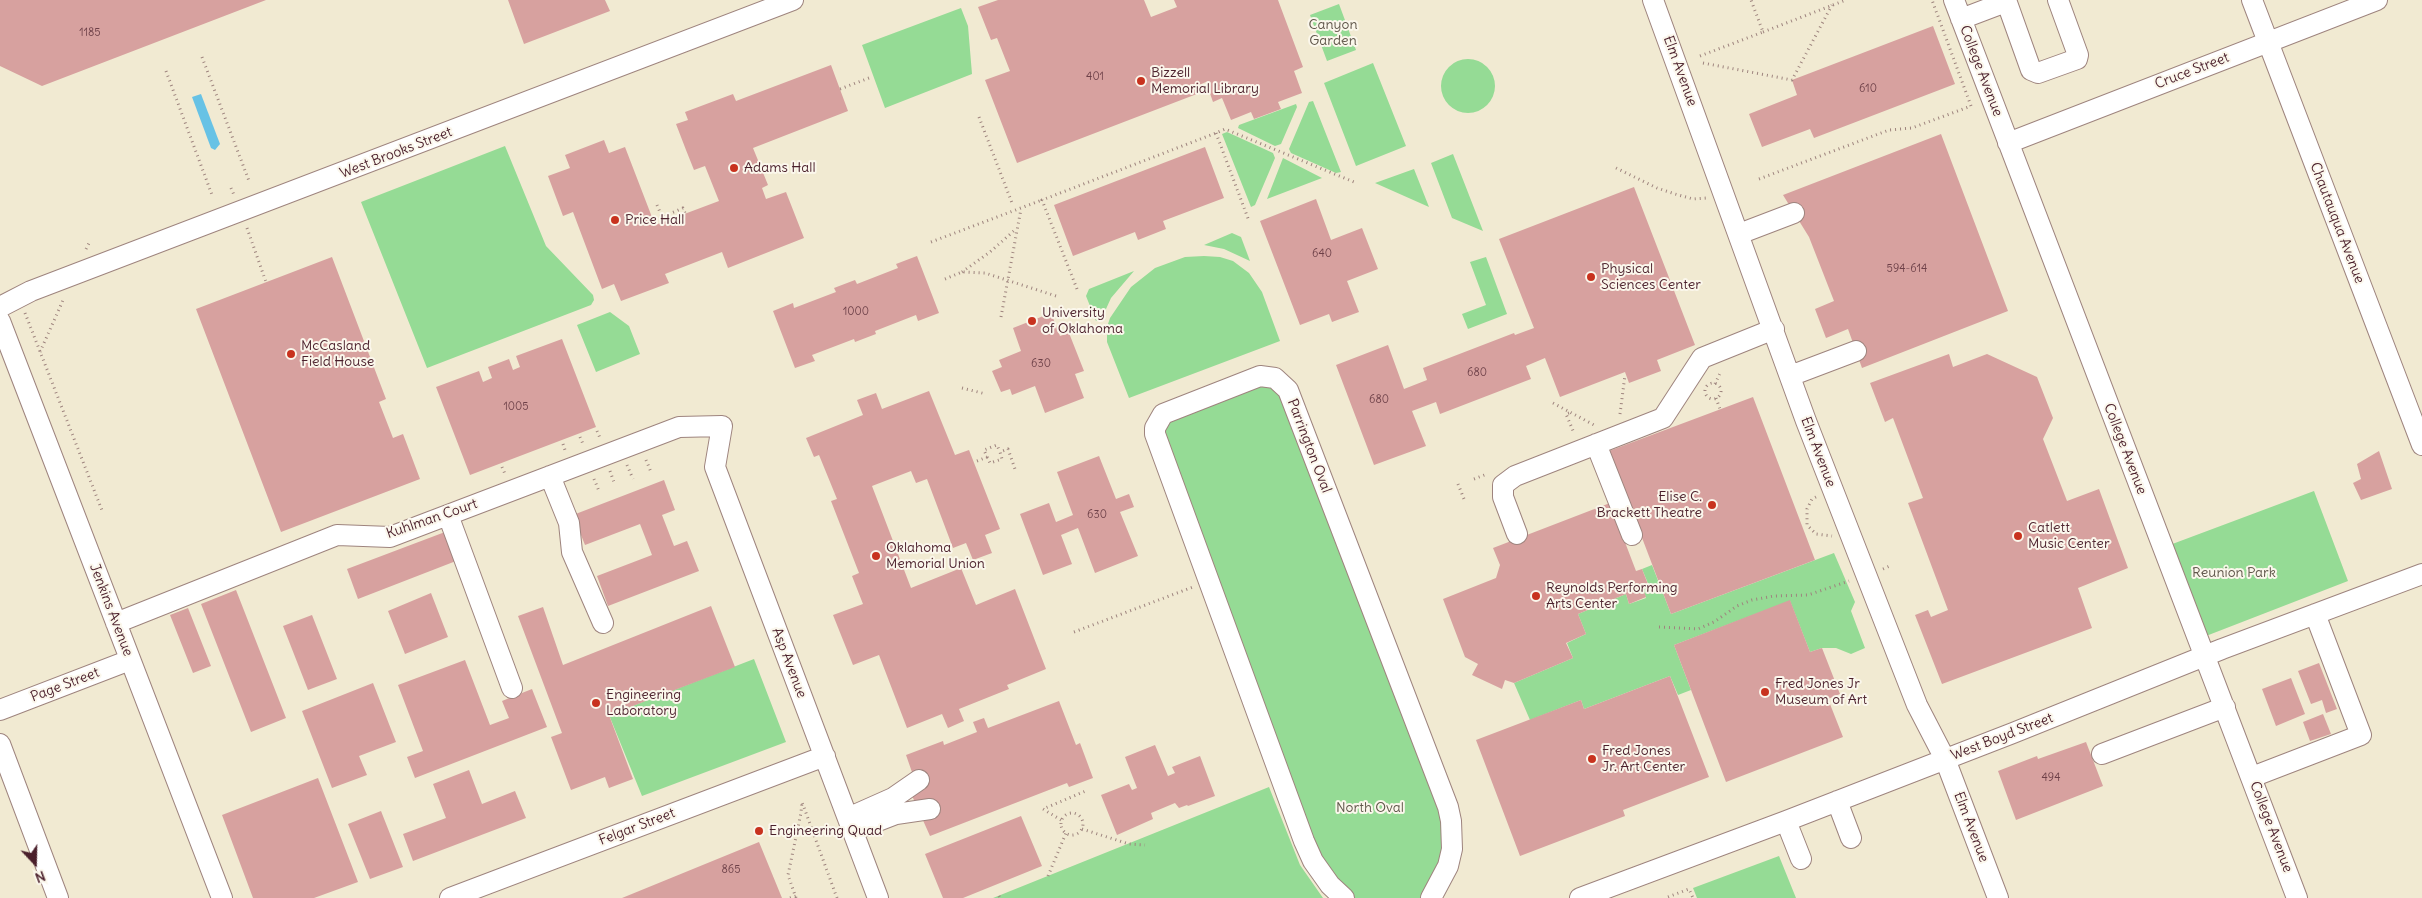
<!DOCTYPE html>
<html>
<head>
<meta charset="utf-8">
<style>
	body { margin:0 }
	#map { position:relative; width:2422px; height:898px; overflow:hidden; background:#f1ead2; font-family:Delius,sans-serif }
	canvas { display:block }
	.north { position:absolute; left:10px; top:838px; width:50px; height:50px; -webkit-text-stroke:4px #fbf7ec; paint-order:stroke; rotate:159deg; font-size:14px; font-weight:700; line-height:20px; text-align:center; color:#4a1f2b }
	.north::after { content:''; display:block; margin:auto; width:18px; height:22px; background:#4a1f2b; clip-path:polygon(50% 0,100% 100%,50% 72%,0 100%) }
</style>
</head>
<body>
<div id="map">
<canvas width="2422" height="898"></canvas>
<div class="north">N</div>
</div>
<script>
const g = document.querySelector('canvas').getContext('2d');
g.lineJoin = 'round';
function fill(path, color) { g.fillStyle = color; g.fill(path, 'evenodd'); }
const shape = rows => new Path2D(rows.map(r => 'M' + r).join(''));
function strokePath(path, color, width, dash) { g.strokeStyle = color; g.lineWidth = width; g.lineCap = dash ? 'butt' : 'round'; g.setLineDash(dash || []); g.stroke(path); }
function write(font, color, halo, rows, align = 'center') {
  g.font = font + ' Delius,sans-serif'; g.lineWidth = 4; g.setLineDash([]); g.textBaseline = 'middle'; g.strokeStyle = halo; g.fillStyle = color; for (const [text, x, y, turn = 0] of rows) {
    g.save(); g.translate(x, y); g.rotate((+turn || 0) * Math.PI / 180); g.textAlign = isNaN(turn) ? turn : align; if (halo) g.strokeText(text, 0, 0); g.fillText(text, 0, 0); g.restore();
  }
}
fill(shape([
	[1339,4,1356,50,1327,61,1310,15],
	[961,8,968,26,972,74,885,108,862,45],
	'1441 86a27 27 0 1 1 54 0a27 27 0 1 1-54 0Z',
	[1373,63,1406,146,1356,166,1324,83],
	[1313,101,1341,172,1336,173,1291,153,1289,149,1309,102],
	[1296,104,1297,107,1281,144,1275,146,1238,128,1239,125],
	[1227,132,1273,153,1275,158,1255,205,1251,207,1222,134],
	[505,146,546,246,593,295,594,300,591,305,427,368,361,202],
	[1453,154,1483,231,1452,218,1431,163],
	[1283,158,1322,178,1267,199],
	[1414,169,1429,207,1375,183],
	[1232,233,1241,237,1250,261,1224,249,1204,245],
	[1204,256,1220,257,1233,261,1249,273,1262,292,1280,341,1129,398,1107,342,1107,327,1110,318,1131,287,1155,268,1185,257],
	[1486,257,1507,314,1468,329,1462,314,1486,305,1470,262],
	[1134,271,1111,298,1101,320,1096,321,1086,296,1089,289],
	[610,312,629,326,640,354,596,372,577,325],
	[1275,378,1451,821,1431,898,1344,898,1330,885,1158,421],
	[2314,491,2348,581,2206,636,2167,546],
	[1834,553,1855,602,1851,611,1865,648,1851,654,1836,648,1822,648,1810,652,1790,601,1674,645,1691,690,1678,695,1670,676,1584,709,1581,700,1530,720,1514,683,1573,658,1567,643,1586,634,1578,614,1626,594,1629,604,1646,598,1643,589,1649,586,1642,569,1652,565,1671,614],
	[754,659,786,742,642,796,609,715],
	[1269,787,1300,865,1323,898,993,898],
	[1779,856,1796,898,1697,898,1693,888]
]), '#95db95');
fill(shape([
	[201,94,220,144,215,150,211,148,192,97]
]), '#67c2e5');
fill(shape([
	[0,0,266,0,42,86,0,66],
	[508,0,605,0,610,11,524,44],
	[998,0,1144,0,1151,17,1177,7,1174,0,1278,0,1303,67,1294,71,1302,93,1278,102,1281,109,1254,119,1251,112,1231,120,1222,98,1213,102,1206,82,1199,85,1202,92,1017,163,985,80,1010,71,997,38,991,40,978,7],
	[1933,26,1955,84,1814,138,1810,129,1762,147,1749,114,1797,95,1792,80],
	[831,65,848,111,753,148,768,185,762,188,766,199,786,192,804,238,728,268,722,252,665,274,669,283,621,301,614,284,602,289,573,212,563,216,548,176,570,168,565,155,604,140,609,153,625,147,655,225,719,201,705,166,694,170,686,150,676,124,688,120,685,112,733,94,736,101],
	[1941,134,2008,311,1862,368,1848,329,1826,338,1815,309,1834,301,1809,237,1783,195],
	[1205,147,1224,198,1163,221,1166,229,1138,240,1135,232,1073,256,1054,205],
	[1634,187,1695,345,1657,360,1661,371,1629,383,1625,372,1560,397,1545,358,1526,366,1531,379,1440,414,1436,402,1412,411,1426,446,1374,465,1336,365,1388,345,1404,389,1427,380,1423,368,1514,333,1515,335,1534,328,1499,239],
	[1316,199,1331,240,1362,228,1378,269,1347,281,1359,312,1332,322,1329,314,1300,325,1260,221],
	[917,256,939,313,918,321,916,315,875,331,876,334,855,342,854,339,812,355,815,361,795,368,773,311,793,303,794,308,836,292,834,288,855,280,857,284,898,268,896,264],
	[332,257,386,399,379,402,393,438,403,434,420,479,281,532,196,309],
	[1051,313,1060,336,1069,333,1084,371,1075,374,1084,398,1045,413,1035,386,1012,395,1010,389,1001,392,992,371,1002,367,999,360,1021,351,1013,328],
	[562,339,596,427,470,475,436,387,479,371,483,382,492,378,488,367,509,359,513,370,520,367,516,356],
	[1949,354,1953,367,1987,354,2037,377,2053,418,2043,439,2067,501,2099,489,2128,568,2078,588,2092,628,1942,684,1915,615,1928,610,1931,617,1948,610,1908,503,1923,498,1893,418,1885,422,1870,383],
	[929,391,955,455,969,450,1000,529,985,535,992,553,973,560,966,543,953,548,927,479,916,483,911,471,872,486,911,588,961,568,976,605,1015,589,1046,669,1007,685,1009,689,959,709,964,721,948,728,942,714,907,728,879,655,853,665,833,615,863,604,852,576,859,573,831,501,837,499,819,455,814,457,806,438,863,415,857,400,876,393,882,409],
	[1753,397,1815,560,1671,614,1609,451],
	[2379,451,2392,489,2361,500,2353,483,2361,479,2357,464],
	[1099,456,1116,499,1129,494,1134,507,1120,512,1138,556,1095,573,1078,528,1061,535,1072,564,1043,575,1020,514,1049,503,1056,522,1073,515,1057,472],
	[664,480,675,510,662,515,674,546,687,541,699,571,608,606,597,576,652,555,640,524,585,545,573,515],
	[1610,503,1636,571,1642,569,1649,587,1643,589,1646,597,1629,604,1626,594,1578,614,1586,634,1566,643,1573,658,1514,683,1505,680,1502,689,1472,675,1478,664,1465,657,1443,599,1496,578,1500,565,1493,548],
	[445,532,456,561,358,599,347,569],
	[236,590,286,718,251,732,201,604],
	[431,593,448,637,405,654,388,611],
	[1790,600,1810,652,1822,648,1840,694,1828,699,1843,737,1726,782,1674,645],
	[711,606,735,667,609,715,633,779,609,788,605,777,571,790,551,737,562,733,518,616,543,607,563,665],
	[188,608,211,666,193,673,170,615],
	[312,615,337,679,308,690,283,626],
	[465,660,490,725,509,718,502,701,532,689,547,727,415,778,407,757,423,751,398,685],
	[2319,663,2337,709,2326,713,2322,700,2311,704,2298,671],
	[1670,676,1709,777,1623,810,1625,816,1520,856,1476,740,1581,700,1584,709],
	[2291,678,2305,714,2276,726,2262,689],
	[373,683,396,742,359,756,367,775,332,788,302,711],
	[1059,701,1076,745,1080,743,1093,778,1069,787,1067,783,930,836,909,789,913,775,906,755,943,741,944,745,977,732,973,722,984,718,988,728],
	[2323,714,2331,734,2310,741,2303,722],
	[2086,742,2103,786,2016,820,1998,771,2037,756,2038,759],
	[1155,745,1168,776,1175,773,1172,767,1200,756,1215,796,1188,806,1187,805,1179,808,1175,803,1151,813,1153,819,1117,835,1101,795,1129,784,1132,790,1137,788,1125,757],
	[469,770,482,804,515,791,526,818,413,861,403,834,446,818,433,784],
	[318,778,358,882,314,898,253,898,222,815],
	[381,811,403,867,370,879,348,824],
	[1021,816,1042,866,963,898,943,898,925,854],
	[759,842,782,898,622,898]
]), '#d7a19f');
const minor = shape([
	[1653,0,1806,421,1917,705,1945,759,1998,898],
	[1954,0,2297,898],
	[2006,0,2031,70,2038,73,2077,59,2078,55,2058,0],
	[2252,0,2422,445],
	[1961,19,1998,5,2002,0],
	[2008,143,2377,0],
	[1739,234,1794,213],
	[0,307,31,291,793,0],
	[0,321,222,898],
	[1790,376,1856,351],
	[1596,444,1632,535],
	[550,476,569,523,572,552,603,623],
	[448,515,512,688],
	[1517,534,1503,497,1503,485,1515,476,1663,418,1702,358,1774,329],
	[116,623,337,535,390,537,679,427,722,426,715,467,878,898],
	[0,710,130,660],
	[0,744,58,898],
	[2102,754,2225,707],
	[2252,777,2361,735,2315,614],
	[1837,801,1851,838],
	[848,818,893,798,919,780],
	[1786,821,1801,859],
	[865,826,896,814,930,809],
	[450,898,825,756],
	[1344,898,1330,885,1313,861,1304,841,1155,434,1155,428,1163,414,1260,376,1275,378,1288,390,1448,807,1451,821,1452,849,1448,866,1431,898],
	[1580,898,1786,821,2013,733,2222,649,2422,574]
]);
strokePath(minor, '#9e847e', 22);
strokePath(shape([
	[1763,32,1846,0],
	[1700,56,1763,32,1751,0],
	[202,57,249,181],
	[1703,63,1792,80,1832,5],
	[166,71,212,195],
	[840,89,869,78],
	[979,117,1012,203],
	[1216,133,1249,221],
	[1616,168,1657,188,1675,194,1693,199,1707,198],
	[1759,179,1889,130,1912,128,1971,106,1932,0],
	[231,188,234,195],
	[657,205,662,217,683,208,685,213],
	[247,228,266,282],
	[931,242,1042,200],
	[86,249,90,241],
	[962,272,990,252,1016,229],
	[945,279,962,272,985,273,1056,296],
	[1077,289,1042,200,1216,133,1225,129,1354,182],
	[25,313,103,513],
	[1001,317,1021,209],
	[40,352,64,298],
	'1705 391a8 8 0 1 1 16 0a8 8 0 1 1-16 0Z',
	[1715,384,1721,371],
	[962,388,986,394],
	[1716,398,1720,409],
	[1553,403,1594,425],
	[1569,413,1566,414,1574,433],
	[1620,414,1625,375],
	[597,431,600,438],
	[580,437,583,444],
	[563,444,565,450],
	[987,457,990,463,1002,459,1000,452,1008,449,1015,469],
	[646,460,651,472],
	[977,461,987,457,984,450,997,445,1000,452],
	[627,465,633,479],
	[502,467,505,474],
	[610,471,615,485],
	[594,479,599,491],
	[1474,479,1487,474],
	[1458,484,1464,499],
	[1816,497,1812,499,1807,509,1807,525,1816,534,1832,536],
	[1883,569,1892,565],
	[1659,627,1698,629,1714,622,1737,606,1752,600,1774,596,1808,595,1849,581],
	[1074,632,1193,587],
	'1061 824a11 11 0 1 1 22 0a11 11 0 1 1-22 0Z',
	[1061,820,1043,809,1088,790],
	[1082,829,1129,844,1145,845],
	[1048,876,1066,833],
	[999,896,1000,898],
	[1668,897,1689,889,1693,898],
	[790,898,796,896],
	[796,898,788,875,801,813,802,802,837,898]
]), '#9e847e', 3, [1, 4]);
strokePath(minor, '#fff', 20);
for (const [x, y, r, color] of [
	[1141,81,5,"#c8321e"],
	[734,168,5,"#c8321e"],
	[615,220,5,"#c8321e"],
	[1591,277,5,"#c8321e"],
	[1032,321,5,"#c8321e"],
	[291,354,5,"#c8321e"],
	[1712,505,5,"#c8321e"],
	[2018,536,5,"#c8321e"],
	[876,556,5,"#c8321e"],
	[1536,596,5,"#c8321e"],
	[1765,692,5,"#c8321e"],
	[596,703,5,"#c8321e"],
	[1592,759,5,"#c8321e"],
	[759,831,5,"#c8321e"]
]) { const dot = new Path2D(); dot.arc(x, y, r, 0, 2 * Math.PI); g.fillStyle = color; g.fill(dot); strokePath(dot, '#fbf7ec', 2); }
write('11px', '#6d4048', null, [
	["1185",90,33],
	["401",1095,77],
	["610",1868,89],
	["640",1322,254],
	["594-614",1907,269],
	["1000",856,312],
	["630",1041,364],
	["680",1477,373],
	["680",1379,400],
	["1005",516,407],
	["630",1097,515],
	["494",2051,778],
	["865",731,870]
]);
write('14px', '#60574b', '#fbf7ec', [
	["Canyon",1333,25],
	["Garden",1333,41],
	["Reunion Park",2234,573],
	["North Oval",1370,808]
]);
write('14px', '#4a1f2b', '#fbf7ec', [
	["Elm Avenue",1680,71,70],
	["College Avenue",1981,71,69],
	["Cruce Street",2192,71,-21],
	["West Brooks Street",396,153,-21],
	["Chautauqua Avenue",2337,223,69],
	["Parrington Oval",1309,446,69],
	["College Avenue",2125,449,69],
	["Elm Avenue",1818,452,69],
	["Kuhlman Court",432,519,-19],
	["Jenkins Avenue",111,610,69],
	["Asp Avenue",789,663,69],
	["Page Street",65,685,-21],
	["West Boyd Street",2002,737,-21],
	["Felgar Street",637,827,-21],
	["Elm Avenue",1971,827,69],
	["College Avenue",2271,827,69]
]);
write('14px', '#4a1f2b', '#fbf7ec', [
	["Bizzell",1151,73],
	["Memorial Library",1151,89],
	["Adams Hall",744,168],
	["Price Hall",625,220],
	["Physical",1601,269],
	["Sciences Center",1601,285],
	["University",1042,313],
	["of Oklahoma",1042,329],
	["McCasland",301,346],
	["Field House",301,362],
	["Elise C.",1702,497,"right"],
	["Brackett Theatre",1702,513,"right"],
	["Catlett",2028,528],
	["Music Center",2028,544],
	["Oklahoma",886,548],
	["Memorial Union",886,564],
	["Reynolds Performing",1546,588],
	["Arts Center",1546,604],
	["Fred Jones Jr",1775,684],
	["Museum of Art",1775,700],
	["Engineering",606,695],
	["Laboratory",606,711],
	["Fred Jones",1602,751],
	["Jr. Art Center",1602,767],
	["Engineering Quad",769,831]
], 'left');
</script>
</body>
</html>
